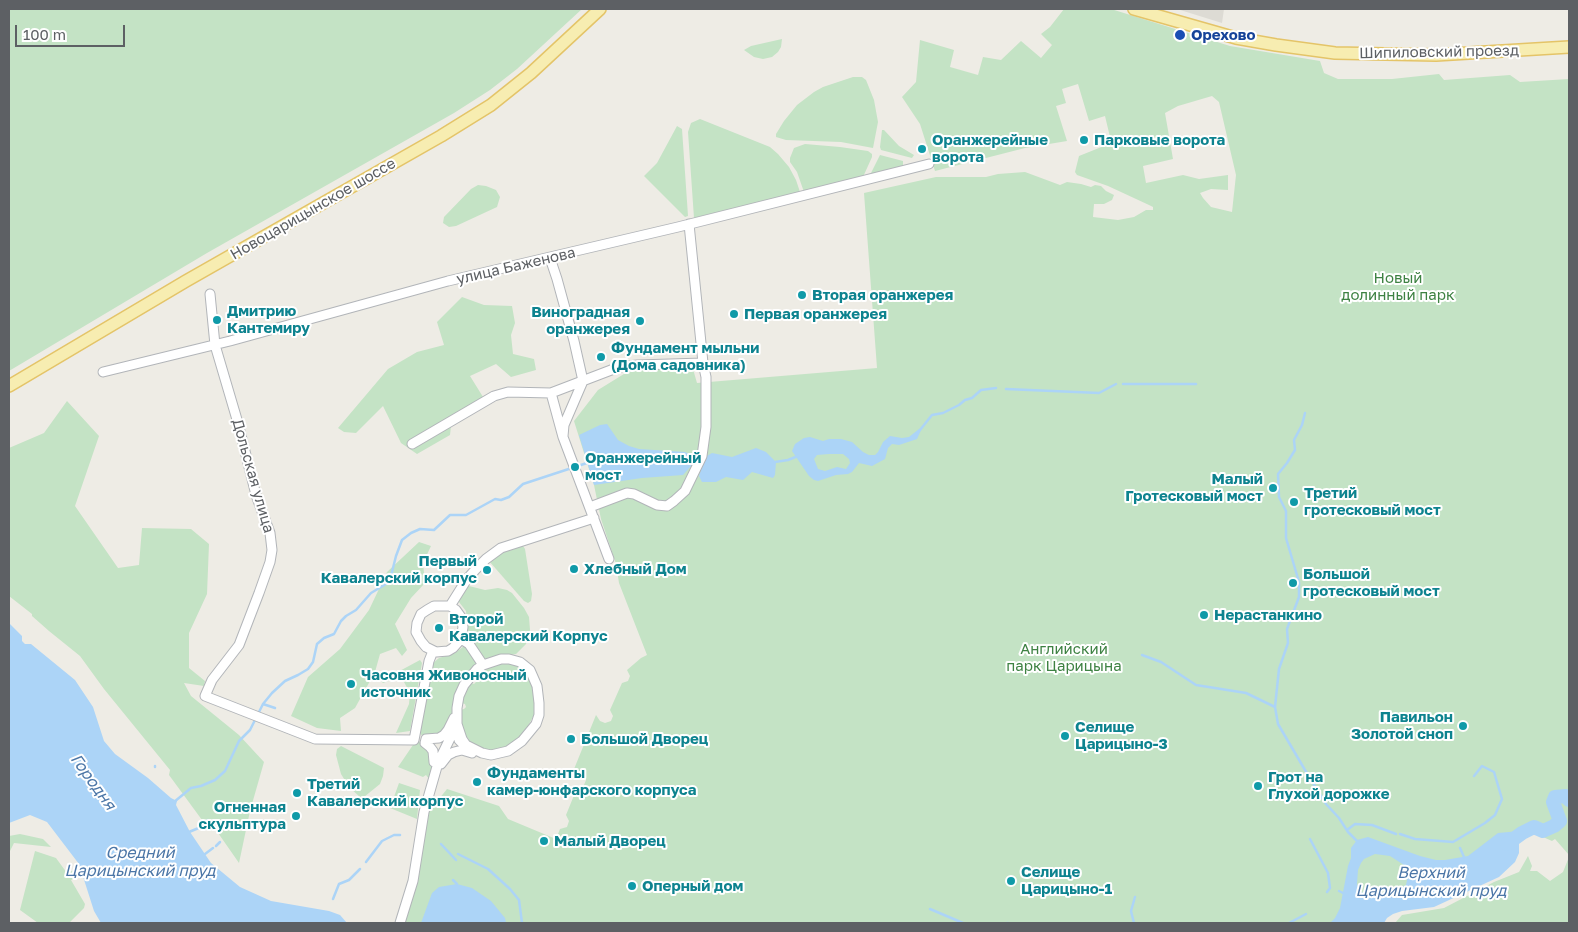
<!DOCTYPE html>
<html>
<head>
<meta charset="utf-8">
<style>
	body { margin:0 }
	#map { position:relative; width:1578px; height:932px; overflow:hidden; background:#eeece5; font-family:"Golos Text",sans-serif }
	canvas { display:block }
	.frame { position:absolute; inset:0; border:10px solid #5d6064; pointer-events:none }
	.scale { position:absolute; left:15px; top:25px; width:110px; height:22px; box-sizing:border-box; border:2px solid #5d6064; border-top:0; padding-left:6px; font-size:15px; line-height:18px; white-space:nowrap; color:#5d6064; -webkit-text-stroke:4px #fff; paint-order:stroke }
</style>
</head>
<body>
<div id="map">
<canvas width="1578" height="932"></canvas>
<div class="frame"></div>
<div class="scale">100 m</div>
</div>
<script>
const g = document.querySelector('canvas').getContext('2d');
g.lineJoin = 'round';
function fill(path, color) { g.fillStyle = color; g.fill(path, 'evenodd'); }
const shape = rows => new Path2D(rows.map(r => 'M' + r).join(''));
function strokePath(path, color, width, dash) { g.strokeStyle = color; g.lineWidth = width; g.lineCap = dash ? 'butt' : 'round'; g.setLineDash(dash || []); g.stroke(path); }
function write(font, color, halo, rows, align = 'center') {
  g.font = font + ' "Golos Text",sans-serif'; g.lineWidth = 4; g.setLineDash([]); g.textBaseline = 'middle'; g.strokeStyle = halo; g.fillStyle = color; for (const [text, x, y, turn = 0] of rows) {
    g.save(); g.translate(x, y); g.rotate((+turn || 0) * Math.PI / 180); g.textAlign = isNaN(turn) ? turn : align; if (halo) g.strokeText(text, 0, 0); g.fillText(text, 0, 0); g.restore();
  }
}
fill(shape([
	[1177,9,1224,9,1222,23]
]), '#dddbd4');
fill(shape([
	[9,9,582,9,517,69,490,90,454,113,207,253,9,371],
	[1064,9,1111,9,1230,46,1320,61,1324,73,1338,79,1392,79,1439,74,1444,80,1510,75,1520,82,1569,79,1569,855,1555,839,1552,841,1543,837,1535,830,1528,832,1526,831,1354,923,400,923,427,814,447,789,499,806,508,819,556,839,560,829,567,827,569,821,566,815,577,788,584,785,586,780,584,773,579,771,572,774,596,715,600,721,605,723,611,721,613,716,610,710,622,683,628,681,630,676,627,670,641,658,647,655,619,583,616,564,601,519,594,485,574,421,598,390,632,369,693,369,697,383,877,368,864,193,936,177,986,177,998,174,1025,172,1060,185,1067,182,1081,184,1091,187,1095,185,1101,186,1106,191,1114,195,1112,200,1104,204,1094,204,1093,217,1118,220,1134,217,1146,210,1153,210,1153,207,1149,205,1108,186,1077,175,1075,172,1079,156,1104,146,1110,137,1105,116,1089,121,1078,84,1062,89,1066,103,1056,106,1067,141,1025,148,935,171,920,124,902,97,916,82,920,40,954,50,950,67,978,75,983,57,1001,60,1021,41,1041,58,1052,45,1041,34,1050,27],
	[1212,96,1219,102,1236,175,1232,212,1211,207,1203,198,1200,193,1211,189,1228,190,1228,175,1199,179,1183,175,1146,183,1143,166,1173,159,1165,113,1178,106],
	[782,39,781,47,778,52,772,57,763,59,754,57,744,50,751,46],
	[853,77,862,77,866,80,874,100,878,122,873,148,841,142,786,140,776,137,776,134,784,121,797,105,814,92,823,87],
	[700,119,770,147,778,154,789,167,796,180,800,192,694,218,688,132,691,123],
	[677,126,682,129,688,216,685,217,644,176,657,163],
	[882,130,884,130,899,146,914,155,912,158,881,150,880,147],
	[805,144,840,147,868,151,872,154,872,157,863,177,804,192,797,172,790,162,790,158,794,148],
	[880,155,903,161,903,167,870,175],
	[478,185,486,186,496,190,500,197,497,207,456,226,449,227,443,223,444,217,471,189],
	[462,297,484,305,512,306,515,323,511,335,513,354,534,359,536,370,511,377,496,364,470,376,488,405,451,426,450,435,417,454,401,443,383,406,356,433,344,432,338,428,388,369,417,352,444,345,437,322],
	[67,401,99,436,75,506,118,568,139,565,142,528,191,529,209,544,207,594,189,633,189,668,205,681,204,686,184,683,191,696,239,735,264,762,250,811,239,863,216,830,210,831,203,825,202,820,169,775,170,770,104,689,80,656,49,631,32,616,32,614,9,596,9,448,44,433],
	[419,542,431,546,423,563,425,583,411,598,395,624,407,650,402,656,396,648,380,654,375,672,355,708,340,718,341,731,317,728,291,716,308,677,340,649,369,610,387,572],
	[514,546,523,546,525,549,532,594,531,601,528,603,524,601,489,561,493,557],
	[469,586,485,590,498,588,507,590,512,593,524,608,529,617,530,630,526,644,516,654,485,659,483,658,470,639,468,635,466,611,459,602,458,597,466,587],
	[464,646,467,646,477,662,476,665,444,735,423,737,419,732,432,664,439,658,455,653],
	[420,660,422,663,410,731,396,733,409,704,410,693,404,682,394,679,383,683,381,681],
	[503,661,514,663,526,671,531,678,536,701,534,715,522,737,505,749,490,751,478,748,469,741,468,738,466,737,462,728,460,710,464,709,466,707,465,704,461,703,469,682,474,684,476,682,476,679,474,676,479,671],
	[417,741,425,743,434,762,429,779,426,775,423,777,398,767,415,742],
	[341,746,384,768,383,776,380,784,364,797,361,798,349,787,341,774,336,755,337,749],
	[399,783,420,790,417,819,390,808],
	[20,834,43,839,51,847,14,843,9,853,9,836],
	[35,851,56,858,67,873,82,867,80,875,71,880,85,904,84,908,69,923,38,923,20,910],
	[1528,856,1532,866,1530,871,1537,871,1550,881,1563,872,1569,857,1569,923,1395,923,1402,915,1444,908,1494,882,1519,872]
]), '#c4e3c5');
fill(shape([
	[607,424,618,440,629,446,639,449,685,452,692,455,692,465,683,475,642,478,594,485,579,435,600,425],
	[922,428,917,439,899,445,892,444,888,448,885,459,872,466,859,463,852,472,848,474,836,475,818,481,814,480,809,476,792,451,795,444,804,438,810,437,823,441,829,439,841,439,852,442,863,452,869,455,875,455,878,452,883,442,890,436,902,438,909,437,919,429],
	[829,454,843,454,849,459,850,463,846,469,837,467,825,471,818,469,814,459,817,455],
	[756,448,766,452,776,462,775,475,773,478,752,472,743,480,726,477,716,482,702,482,699,476,705,457,712,453,732,457],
	[9,623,22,636,22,641,25,644,31,644,75,680,93,707,104,741,115,754,148,778,171,798,177,801,176,805,190,832,211,863,240,887,271,901,329,911,340,915,347,923,101,923,94,911,79,864,47,822,30,815,9,823],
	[1520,831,1524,836,1519,843,1519,853,1515,862,1499,877,1434,907,1402,911,1393,914,1387,918,1384,923,1330,923,1335,918,1340,908,1348,866,1351,858,1351,848,1357,840,1368,837,1420,856,1436,860,1445,860,1468,856,1498,833],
	[1375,854,1390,856,1404,865,1409,871,1406,885,1398,889,1391,896,1366,896,1360,890,1357,884,1358,870,1361,863,1364,859],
	[457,884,472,888,491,901,505,918,506,923,421,923,432,893,439,887]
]), '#acd4f7');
strokePath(shape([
	[1123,384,1196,384],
	[1006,389,1099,393,1116,384],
	[1305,413,1302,425,1294,440,1295,450,1287,463,1278,474,1279,497,1286,511,1286,538,1299,582,1299,597,1287,629,1288,643,1279,669,1275,707,1278,724,1305,770,1326,804,1339,818,1348,832,1358,842],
	[920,430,932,415,943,413,959,405,965,400,972,398,981,390,996,388],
	[775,462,788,460,798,456],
	[1142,655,1161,662,1196,685,1246,693,1275,707],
	[263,704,275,708],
	[155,767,155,766],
	[174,802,191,788,201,786,215,780,225,771,239,741,250,730,263,704,272,693,285,681,298,675,308,669,313,662,317,644,324,638,334,634,341,621,346,616,356,610,371,593,386,584,391,576,396,556,402,540,411,533,420,529,434,530,450,515,466,515,495,499,501,500,509,497,523,484,590,462],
	[1347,830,1355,824,1372,825,1396,834],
	[189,832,201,827,208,820],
	[1400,834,1415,839,1453,842,1485,823,1495,815,1502,799,1494,772,1482,766,1474,776],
	[1310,839,1328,873,1330,888,1327,892],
	[441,844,456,860],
	[216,846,220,842],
	[1460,848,1464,857],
	[205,854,213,848],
	[458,854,488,869,510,889,519,900,522,923],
	[366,862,382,841,394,835,400,835],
	[453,880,457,884],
	[1339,891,1343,893],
	[333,899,339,884,349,880,360,869],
	[930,909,963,923],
	[1007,923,1008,923],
	[1134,923,1131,911,1135,897],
	[1289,923,1306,914]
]), '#acd4f7', 2.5);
strokePath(shape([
	[1507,844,1522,833,1534,827,1543,831,1554,826,1560,821,1553,802,1555,797,1566,796,1569,800]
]), '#acd4f7', 14);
const minor = shape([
	[550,258,557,279,574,341,583,381,564,425,563,436],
	[210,294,215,345,238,423,256,495,270,533,272,550,270,562,259,593,239,645,212,680,205,696,315,739,414,740,429,661,433,651],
	[103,372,230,341,448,281,678,227,929,164],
	[551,393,563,437,609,559],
	[412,444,494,396,508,392,551,393,619,367,637,365,703,363],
	[590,507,627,493,634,494,657,505,667,506,674,501,685,491,702,456,706,427,706,377,703,363,689,224],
	[450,606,434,606,427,610,421,614,417,623,416,632,421,641,426,647,436,652,448,651,453,648,461,639],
	[454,718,459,740,472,753,462,750,454,752,448,755,441,764,434,762,433,751,430,747,425,743,426,739,439,738,444,735,448,730,454,718],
	[457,724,462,739,466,745,482,753,491,755,508,751,522,741,536,724,539,715,539,703,537,686,530,670,520,662,509,659,501,659,483,665],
	[400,923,413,881,424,812,438,763,457,724,457,708,459,696,464,685,477,669,483,665,469,644,461,639,463,627,461,617,456,610,450,606,467,579,476,569,486,559,501,548,594,518]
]);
const major = shape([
	[1134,9,1236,38,1276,45,1335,53,1436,55,1569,47],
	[9,386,186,281,441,136,491,105,531,73,600,9]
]);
strokePath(minor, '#b2b5b9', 11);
strokePath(major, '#e4c468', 14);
strokePath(minor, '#fff', 9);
strokePath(major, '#f7edb1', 11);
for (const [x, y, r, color] of [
	[1180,35,6,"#1a4fb4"],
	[1084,140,5,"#0f9aa8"],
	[922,149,5,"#0f9aa8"],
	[802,295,5,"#0f9aa8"],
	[734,314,5,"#0f9aa8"],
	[217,320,5,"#0f9aa8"],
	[640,321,5,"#0f9aa8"],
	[601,357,5,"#0f9aa8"],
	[575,467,5,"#0f9aa8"],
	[1273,488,5,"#0f9aa8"],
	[1294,502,5,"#0f9aa8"],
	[574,569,5,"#0f9aa8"],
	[487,570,5,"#0f9aa8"],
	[1293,583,5,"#0f9aa8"],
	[1204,615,5,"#0f9aa8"],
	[439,628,5,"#0f9aa8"],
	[351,684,5,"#0f9aa8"],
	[1463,726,5,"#0f9aa8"],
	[1065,736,5,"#0f9aa8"],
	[571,739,5,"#0f9aa8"],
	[477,782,5,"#0f9aa8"],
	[1258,786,5,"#0f9aa8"],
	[297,793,5,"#0f9aa8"],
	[296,816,5,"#0f9aa8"],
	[544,841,5,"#0f9aa8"],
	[1011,881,5,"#0f9aa8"],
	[632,886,5,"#0f9aa8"]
]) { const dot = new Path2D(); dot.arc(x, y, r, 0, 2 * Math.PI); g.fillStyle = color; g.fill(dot); strokePath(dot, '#fff', 2); }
write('bold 15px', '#164399', '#fff', [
	["Орехово",1191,35]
], 'left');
write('15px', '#5d6064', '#fff', [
	["Шипиловский проезд",1439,52,-1],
	["Новоцарицынское шоссе",313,209,-30],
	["улица Баженова",516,266,-13],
	["Дольская улица",253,476,74]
]);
write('bold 15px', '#0d838f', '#fff', [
	["Оранжерейные",932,140],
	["ворота",932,157],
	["Парковые ворота",1094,140],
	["Вторая оранжерея",812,295],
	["Дмитрию",227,311],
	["Кантемиру",227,328],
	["Виноградная",630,312,"right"],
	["оранжерея",630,329,"right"],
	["Первая оранжерея",744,314],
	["Фундамент мыльни",611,348],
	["(Дома садовника)",611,365],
	["Оранжерейный",585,458],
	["мост",585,475],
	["Малый",1263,479,"right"],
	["Гротесковый мост",1263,496,"right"],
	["Третий",1304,493],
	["гротесковый мост",1304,510],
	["Первый",477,561,"right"],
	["Кавалерский корпус",477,578,"right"],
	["Хлебный Дом",584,569],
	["Большой",1303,574],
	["гротесковый мост",1303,591],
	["Нерастанкино",1214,615],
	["Второй",449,619],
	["Кавалерский Корпус",449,636],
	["Часовня Живоносный",361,675],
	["источник",361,692],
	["Павильон",1453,717,"right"],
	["Золотой сноп",1453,734,"right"],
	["Селище",1075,727],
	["Царицыно-3",1075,744],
	["Большой Дворец",581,739],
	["Фундаменты",487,773],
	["камер-юнфарского корпуса",487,790],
	["Грот на",1268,777],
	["Глухой дорожке",1268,794],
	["Третий",307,784],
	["Кавалерский корпус",307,801],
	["Огненная",286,807,"right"],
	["скульптура",286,824,"right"],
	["Малый Дворец",554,841],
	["Селище",1021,872],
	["Царицыно-1",1021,889],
	["Оперный дом",642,886]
], 'left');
write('15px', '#3e8243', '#fff', [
	["Новый",1398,278],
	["долинный парк",1398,295],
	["Английский",1064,649],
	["парк Царицына",1064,666]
]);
write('italic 16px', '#4b76a7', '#fff', [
	["Городня",93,782,54],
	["Средний",140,853],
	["Царицынский пруд",140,871],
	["Верхний",1431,873],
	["Царицынский пруд",1431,891]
]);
</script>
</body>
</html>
